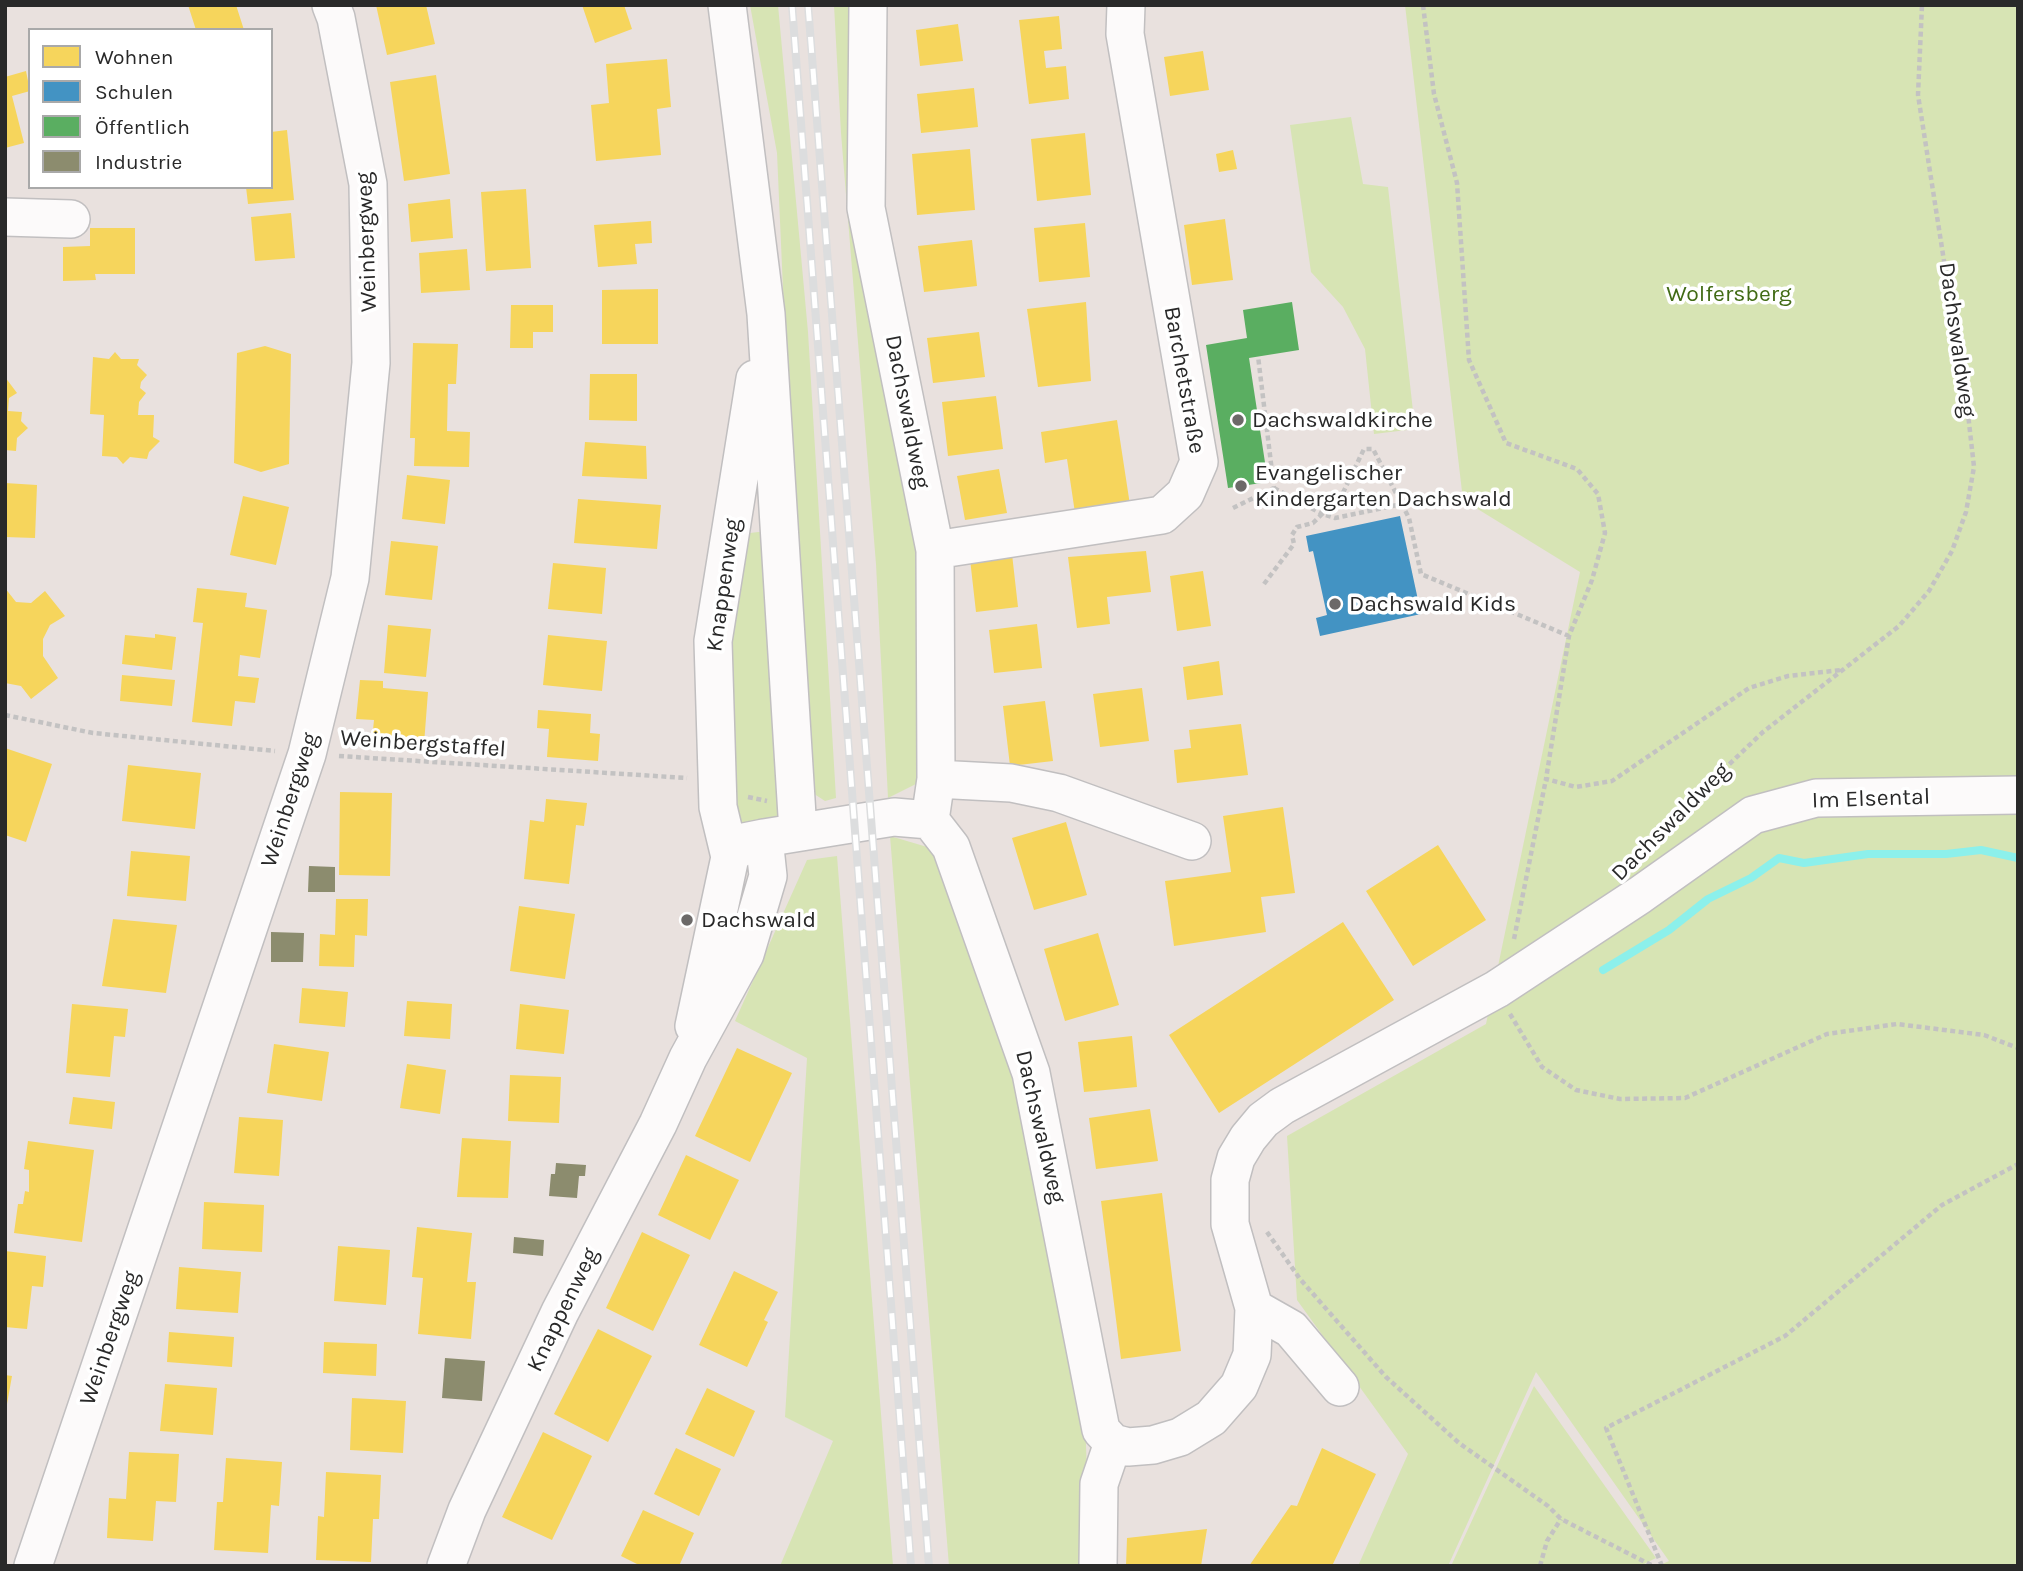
<!DOCTYPE html>
<html>
<head>
<meta charset="utf-8">
<style>
	body { margin:0 }
	#map { position:relative; width:2023px; height:1571px; overflow:hidden; background:#e9e1de; font-family:Karla,sans-serif }
	canvas { display:block }
	.frame { position:absolute; inset:0; border:7px solid #292929; pointer-events:none }
	.legend { position:absolute; left:28px; top:28px; width:245px; height:161px; box-sizing:border-box; background:#fff; border:2px solid #a9a9a9; margin:0; padding:9px 12px; list-style:none; font-size:21px; color:#292929 }
	.legend li { display:flex; align-items:center; gap:14px; height:35px }
	.legend b { width:35px; border:2px solid #a9a9a9 }
</style>
</head>
<body>
<div id="map">
<canvas width="2023" height="1571"></canvas>
<div class="frame"></div>
<ul class="legend">
<li><b style="height:19px;background:#f6d55c"></b>Wohnen</li>
<li><b style="height:19px;background:#4393c3"></b>Schulen</li>
<li><b style="height:19px;background:#5aae61"></b>Öffentlich</li>
<li><b style="height:19px;background:#8c8c6e"></b>Industrie</li>
</ul>
</div>
<script>
const g = document.querySelector('canvas').getContext('2d');
g.lineJoin = 'round';
function fill(path, color) { g.fillStyle = color; g.fill(path, 'evenodd'); }
const shape = rows => new Path2D(rows.map(r => 'M' + r).join(''));
function strokePath(path, color, width, dash) { g.strokeStyle = color; g.lineWidth = width; g.lineCap = dash ? 'butt' : 'round'; g.setLineDash(dash || []); g.stroke(path); }
function write(font, color, halo, rows, align = 'center') {
  g.font = font + ' Karla,sans-serif'; g.lineWidth = 7; g.setLineDash([]); g.textBaseline = 'middle'; g.strokeStyle = halo; g.fillStyle = color; for (const [text, x, y, turn = 0] of rows) {
    g.save(); g.translate(x, y); g.rotate((+turn || 0) * Math.PI / 180); g.textAlign = isNaN(turn) ? turn : align; if (halo) g.strokeText(text, 0, 0); g.fillText(text, 0, 0); g.restore();
  }
}
fill(shape([
	[750,5,778,5,808,332,836,798,825,801,805,788,777,153],
	[834,5,863,5,864,208,926,547,922,781,888,798,876,564,841,133],
	[1405,5,2018,5,2018,1566,1658,1566,1669,1561,1536,1372,1448,1566,1358,1566,1408,1454,1297,1300,1287,1136,1486,1024,1580,572,1463,500],
	[1351,117,1363,184,1388,187,1415,429,1374,434,1365,349,1343,307,1311,272,1290,125],
	[775,530,783,820,727,829,724,645,750,533],
	[890,836,934,849,1019,1089,1085,1418,1087,1473,1083,1566,949,1566],
	[837,856,893,1566,780,1566,833,1441,785,1417,807,1058,735,1021,807,860],
	[1534,1386,1656,1558,1640,1566,1451,1566]
]), '#d7e4b4');
fill(shape([
	[188,5,236,5,244,30,196,30],
	[376,5,426,5,435,44,387,55],
	[582,5,624,5,632,29,595,43],
	[1059,16,1062,49,1044,51,1046,68,1066,66,1069,99,1029,104,1019,20],
	[958,24,963,61,920,66,916,30],
	[1203,51,1209,90,1170,96,1164,57],
	[667,59,671,107,657,109,661,155,596,161,591,105,609,103,606,64],
	[26,71,30,91,12,96,24,143,5,148,5,77],
	[436,75,450,174,404,181,390,82],
	[974,88,978,127,921,133,917,94],
	[287,130,294,200,248,204,246,187,271,187,271,132],
	[1085,133,1091,195,1037,201,1031,139],
	[970,149,975,210,917,215,912,154],
	[1233,150,1237,169,1219,172,1216,154],
	[526,189,531,268,486,271,481,192],
	[450,199,453,238,411,242,408,204],
	[291,213,295,258,255,261,251,217],
	[1225,219,1233,280,1192,285,1184,225],
	[651,221,652,243,635,244,637,264,598,267,594,225],
	[1085,223,1090,277,1039,282,1034,228],
	[90,228,135,228,135,274,95,274,96,280,63,281,63,247,90,246],
	[972,240,977,286,924,292,918,246],
	[467,249,470,290,421,293,419,253],
	[658,289,658,344,602,344,602,290],
	[1086,302,1091,381,1038,387,1027,309],
	[511,305,553,305,553,332,533,332,533,348,510,348],
	[979,332,985,377,933,383,927,338],
	[413,343,458,344,456,384,448,384,447,431,470,432,469,467,414,466,415,438,410,438],
	[265,346,291,354,289,464,261,472,234,463,237,353],
	[115,352,121,359,139,359,137,365,147,375,141,382,140,388,146,393,139,402,138,415,154,415,153,437,160,441,149,452,147,459,130,457,123,464,117,457,102,456,104,415,90,414,93,357,109,359],
	[590,374,637,374,637,421,589,420],
	[5,377,17,393,9,398,8,411,22,412,21,421,28,428,17,438,16,451,5,450],
	[996,396,1003,449,948,456,942,402],
	[1117,420,1130,505,1075,513,1067,459,1045,463,1041,432],
	[585,442,646,446,647,479,582,476],
	[999,469,1007,513,965,520,957,476],
	[407,475,450,480,445,524,402,519],
	[5,483,37,485,35,538,5,537],
	[243,496,289,507,276,565,230,555],
	[578,499,661,505,657,549,574,543],
	[391,541,438,546,432,600,385,595],
	[1146,551,1151,592,1107,597,1110,624,1077,628,1068,557],
	[1012,554,1018,607,976,612,970,559],
	[553,563,606,568,602,614,548,609],
	[1203,571,1211,626,1177,631,1170,576],
	[5,588,16,602,31,603,45,591,65,616,50,625,43,639,43,656,58,678,31,699,21,686,5,683],
	[197,588,247,593,245,607,267,610,260,658,240,655,238,676,259,678,255,703,235,701,232,726,192,722,203,623,193,622],
	[1037,624,1042,668,994,673,989,630],
	[388,625,431,629,426,677,384,673],
	[155,634,176,637,172,670,122,664,125,635,155,638],
	[548,635,607,641,602,691,543,685],
	[1219,661,1223,695,1187,700,1183,667],
	[122,675,175,680,172,706,120,701],
	[360,680,383,681,383,688,428,692,424,744,372,740,374,720,356,719],
	[1142,688,1149,741,1100,747,1093,694],
	[1045,701,1053,761,1010,766,1003,706],
	[538,710,591,714,590,733,600,734,598,761,547,757,549,729,537,728],
	[1241,724,1248,775,1177,783,1174,750,1191,748,1189,730],
	[5,748,52,764,26,842,5,835],
	[128,765,201,773,195,829,122,821],
	[340,792,392,793,390,876,339,875],
	[546,799,587,803,584,826,576,825,569,884,524,879,530,820,544,822],
	[1283,807,1295,893,1261,897,1266,932,1174,946,1165,881,1231,872,1223,816],
	[1066,822,1087,895,1034,910,1012,838],
	[1438,845,1486,920,1413,966,1366,891],
	[131,851,190,856,186,901,127,896],
	[336,899,368,899,367,936,355,935,354,967,319,966,320,934,335,935],
	[519,906,575,914,565,979,510,971],
	[113,919,177,925,166,993,102,986],
	[1343,922,1394,1000,1219,1113,1169,1035],
	[1098,933,1119,1005,1065,1021,1044,949],
	[302,988,348,992,345,1027,299,1023],
	[407,1001,452,1004,450,1039,404,1036],
	[72,1004,128,1009,125,1037,114,1036,110,1077,66,1073],
	[520,1004,569,1010,564,1054,516,1049],
	[1132,1036,1137,1087,1084,1092,1078,1042],
	[274,1044,329,1052,322,1101,267,1093],
	[737,1048,792,1073,750,1162,695,1136],
	[407,1064,446,1070,440,1114,400,1108],
	[510,1075,561,1077,559,1123,508,1121],
	[73,1097,115,1102,112,1129,69,1124],
	[1150,1109,1158,1161,1096,1169,1089,1118],
	[239,1117,283,1120,279,1176,234,1173],
	[462,1138,511,1141,508,1198,457,1197],
	[28,1141,94,1150,82,1242,14,1233,18,1204,23,1204,25,1191,29,1192,29,1170,24,1169],
	[686,1155,739,1180,710,1240,658,1215],
	[1162,1193,1181,1351,1121,1359,1101,1201],
	[204,1202,264,1205,262,1252,202,1249],
	[417,1227,472,1233,467,1282,476,1282,471,1339,418,1334,423,1278,412,1277],
	[642,1232,690,1255,653,1331,606,1308],
	[338,1246,390,1250,386,1305,334,1301],
	[5,1251,46,1256,43,1287,32,1286,27,1329,5,1327],
	[179,1267,241,1272,238,1313,176,1309],
	[734,1271,778,1292,764,1320,768,1322,747,1367,699,1345],
	[598,1329,652,1356,608,1442,554,1414],
	[169,1332,234,1337,232,1367,167,1362],
	[324,1342,377,1344,376,1376,323,1373],
	[5,1375,12,1376,7,1404,5,1404],
	[165,1384,217,1388,213,1435,160,1431],
	[707,1388,755,1411,734,1457,685,1434],
	[352,1398,406,1401,403,1453,350,1450],
	[543,1432,592,1456,552,1540,502,1517],
	[676,1448,721,1469,699,1516,654,1494],
	[1322,1448,1376,1474,1332,1566,1249,1566,1291,1505,1297,1506],
	[129,1452,179,1454,176,1502,156,1501,153,1541,107,1538,109,1498,126,1499],
	[226,1458,282,1462,279,1506,271,1505,268,1553,214,1550,217,1502,223,1502],
	[326,1472,381,1475,379,1519,373,1519,371,1562,316,1560,318,1516,324,1517],
	[643,1510,694,1533,679,1566,641,1566,621,1556],
	[1207,1529,1201,1566,1126,1566,1127,1538]
]), '#f6d55c');
fill(shape([
	[1400,516,1421,614,1320,636,1316,618,1327,615,1313,551,1309,552,1306,536]
]), '#4393c3');
fill(shape([
	[1292,302,1299,350,1249,358,1268,482,1228,488,1206,345,1247,338,1243,310]
]), '#5aae61');
fill(shape([
	[309,866,335,867,335,892,308,892],
	[271,932,304,933,303,962,271,962],
	[556,1163,586,1165,585,1176,579,1176,577,1198,549,1196,551,1174,555,1174],
	[514,1237,544,1240,543,1256,513,1253],
	[445,1358,485,1361,482,1401,442,1398]
]), '#8c8c6e');
strokePath(shape([
	[1603,970,1669,930,1708,899,1751,878,1779,858,1804,863,1868,854,1946,854,1981,850,2018,858]
]), '#8cf0eb', 8);
const minor = shape([
	[727,5,766,314,798,832],
	[868,5,866,208,935,550,936,779,930,820],
	[5,217,71,219],
	[935,550,1162,515,1185,494,1199,462,1125,34,1126,5],
	[936,779,1011,783,1059,793,1192,841],
	[730,857,744,842,764,838,894,817,930,820,951,847,1031,1073,1101,1430,1113,1443,1128,1447,1153,1445,1180,1437,1211,1418,1239,1386,1252,1355,1254,1308,1230,1224,1230,1180,1236,1158,1248,1138,1263,1120,1282,1106,1497,989,1640,895,1753,815,1816,798,2018,795],
	[694,1026,730,857,718,807,713,641,755,379],
	[1254,1308,1291,1329,1340,1387],
	[33,1566,307,754,350,578,371,363,368,184,336,18,331,5],
	[446,1566,467,1510,560,1312,658,1124,688,1058,745,954,768,876,764,838],
	[1098,1566,1099,1484,1113,1443]
]);
strokePath(minor, '#c1bfc0', 40);
strokePath(shape([
	[1423,5,1434,94,1457,183,1469,360,1506,443,1577,469,1598,494,1605,533,1592,580,1569,636,1546,779,1576,787,1612,781,1749,688,1788,676,1841,670],
	[1274,488,1322,514,1340,499,1364,449,1373,449,1409,518,1421,574,1569,636],
	[1233,508,1274,488,1258,356],
	[1264,584,1294,544,1292,535,1297,527,1313,523,1322,514,1335,518,1402,504],
	[5,715,93,733,275,751],
	[339,756,687,778],
	[748,797,767,801],
	[1625,864,1763,732,1899,626,1929,591,1952,551,1966,512,1974,467,1968,414,1918,95,1922,5],
	[1514,939,1546,779],
	[1510,1014,1542,1067,1576,1090,1620,1099,1685,1098,1827,1034,1897,1024,1984,1035,2018,1048],
	[1267,1232,1300,1279,1386,1377,1459,1443,1548,1506,1561,1519,1653,1566],
	[1540,1566,1547,1541,1561,1519],
	[1662,1566,1606,1428,1785,1336,1942,1205,2018,1164]
]), '#c3c2c2', 4.5, [5, 3.5]);
strokePath(minor, '#fcfafa', 37);
const rail = shape([
	[792,5,911,1566],
	[808,5,929,1566]
]);
strokePath(rail, '#dcddde', 8);
strokePath(rail, '#fff', 5, [16]);
for (const [x, y, r, color] of [
	[1238,420,7,"#6c6968"],
	[1241,486,7,"#6c6968"],
	[1335,604,7,"#6c6968"],
	[687,920,7,"#6c6968"]
]) { const dot = new Path2D(); dot.arc(x, y, r, 0, 2 * Math.PI); g.fillStyle = color; g.fill(dot); strokePath(dot, '#fff', 2.5); }
write('23px', '#292929', '#fff', [
	["Weinbergweg",367,242,-92],
	["Dachswaldweg",1957,340,82],
	["Barchetstraße",1184,380,80],
	["Dachswaldweg",907,412,79],
	["Knappenweg",724,585,-82],
	["Weinbergstaffel",423,744,4],
	["Im Elsental",1871,799,-2],
	["Weinbergweg",290,800,-72],
	["Dachswaldweg",1671,822,-45],
	["Dachswaldweg",1040,1127,77],
	["Knappenweg",563,1310,-64],
	["Weinbergweg",110,1338,-71]
]);
write('23px', '#416b15', '#fff', [
	["Wolfersberg",1729,294]
]);
write('23px', '#292929', '#fff', [
	["Dachswaldkirche",1252,420],
	["Evangelischer",1255,473],
	["Kindergarten Dachswald",1255,499],
	["Dachswald Kids",1349,604],
	["Dachswald",701,920]
], 'left');
</script>
</body>
</html>
